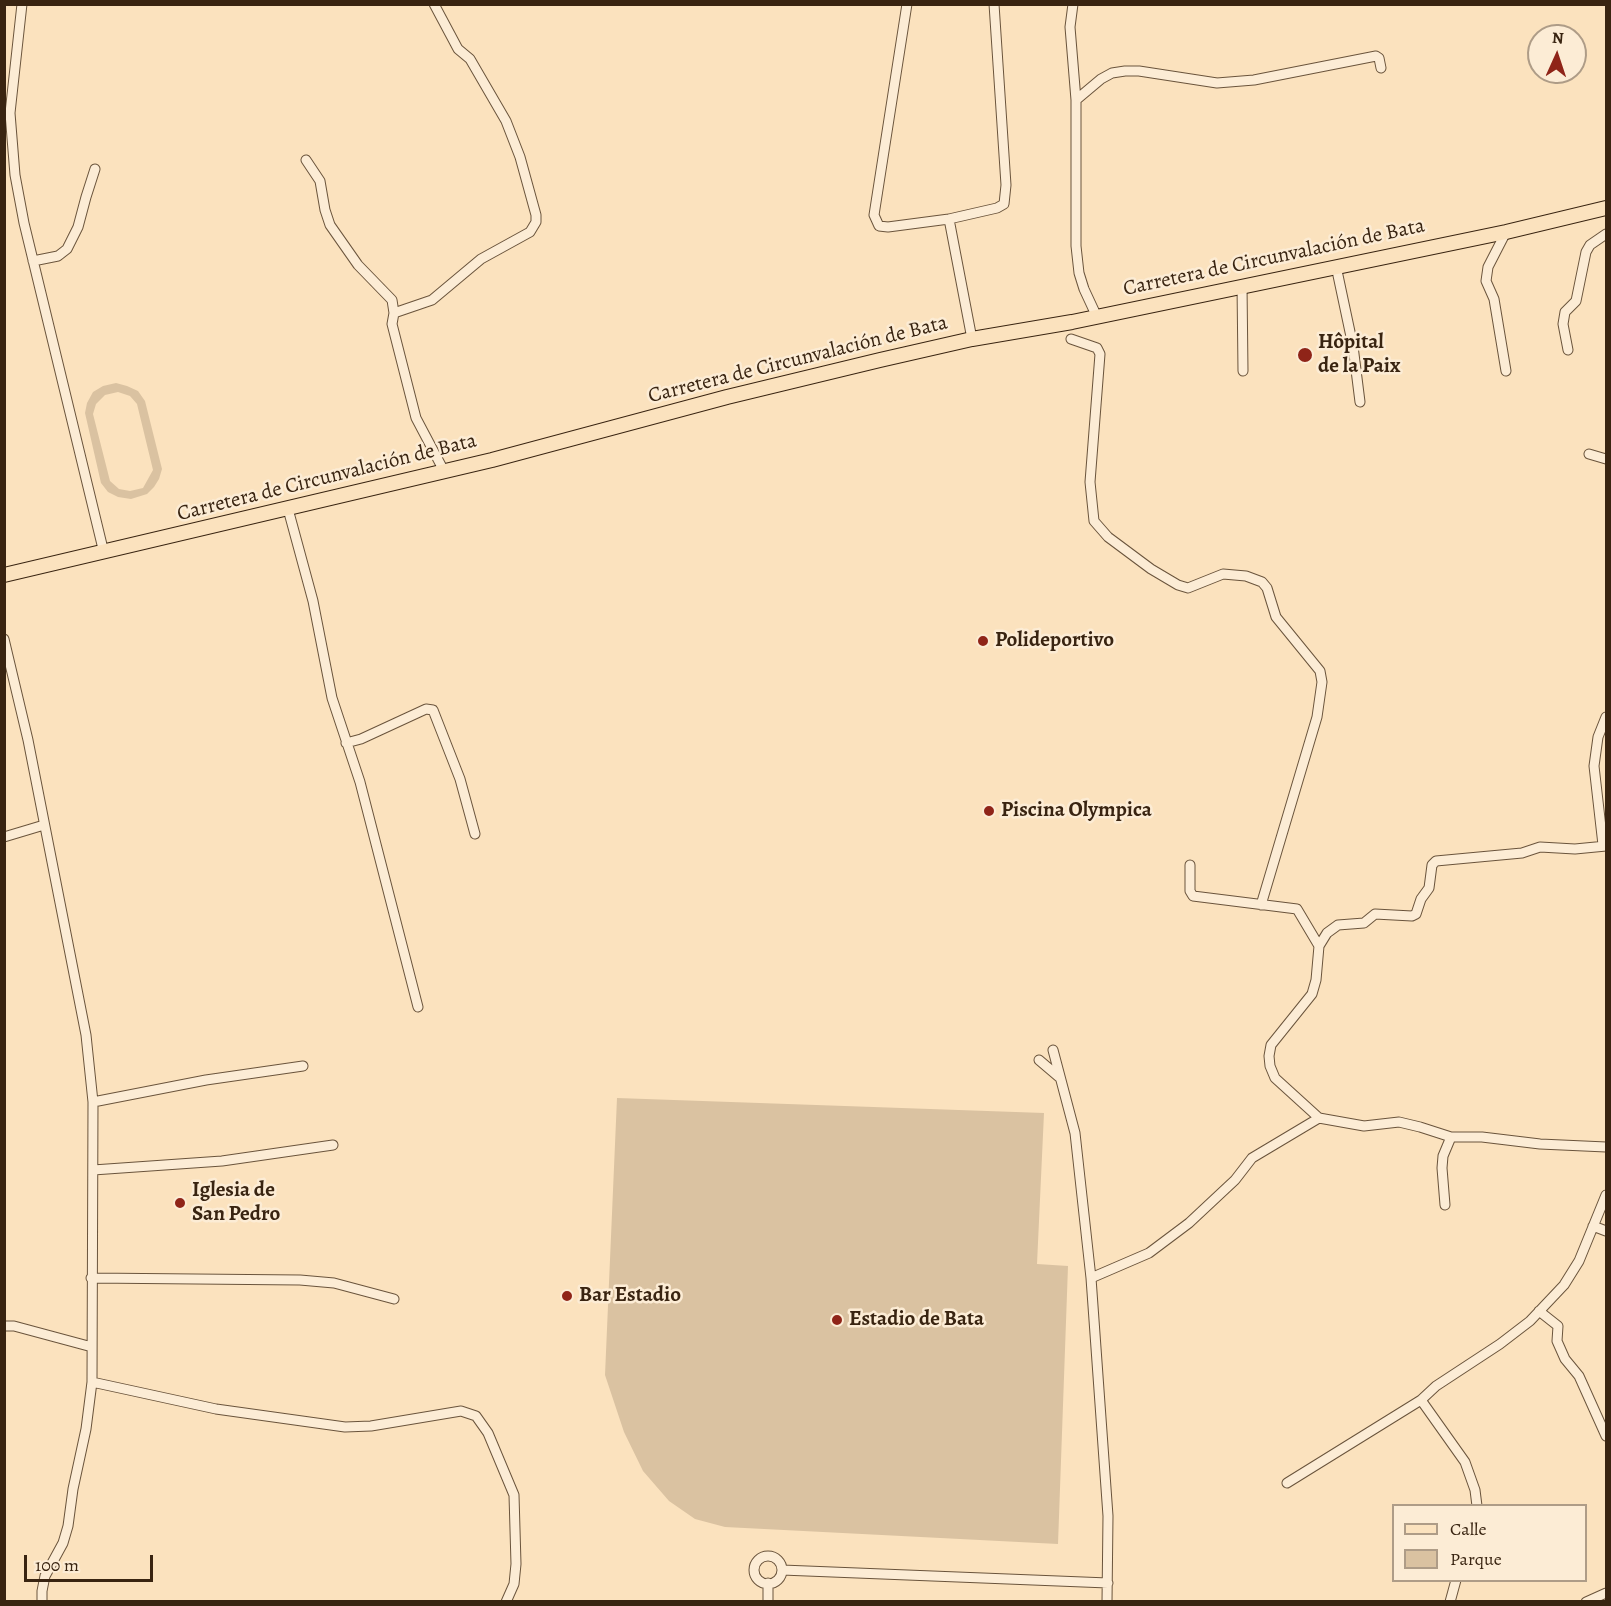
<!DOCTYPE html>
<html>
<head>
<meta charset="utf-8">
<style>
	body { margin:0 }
	#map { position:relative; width:1611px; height:1606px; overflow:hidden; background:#fbe2be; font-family:Alegreya,serif }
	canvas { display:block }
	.frame { position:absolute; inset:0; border:6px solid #392411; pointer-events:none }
	.legend { position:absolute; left:1392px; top:1504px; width:195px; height:78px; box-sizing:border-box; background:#fcecd5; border:2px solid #ae9c87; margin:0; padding:8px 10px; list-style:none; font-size:18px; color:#392411 }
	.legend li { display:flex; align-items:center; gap:12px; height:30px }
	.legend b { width:30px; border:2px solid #ae9c87 }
	.north { position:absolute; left:1527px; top:24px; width:60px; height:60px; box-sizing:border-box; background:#fcecd5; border:2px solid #ae9c87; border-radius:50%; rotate:3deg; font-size:16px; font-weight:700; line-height:24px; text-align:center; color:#392411 }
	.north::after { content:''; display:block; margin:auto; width:21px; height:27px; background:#8f2418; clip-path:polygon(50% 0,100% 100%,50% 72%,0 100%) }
	.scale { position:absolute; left:24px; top:1555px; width:129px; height:27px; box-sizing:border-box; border:3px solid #392411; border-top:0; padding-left:8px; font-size:18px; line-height:21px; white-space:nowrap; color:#392411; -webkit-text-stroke:4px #fcecd5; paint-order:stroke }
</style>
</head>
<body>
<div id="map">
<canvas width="1611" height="1606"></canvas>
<div class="frame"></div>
<ul class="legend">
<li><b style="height:8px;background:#fbe2be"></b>Calle</li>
<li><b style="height:16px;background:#dac2a1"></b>Parque</li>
</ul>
<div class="north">N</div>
<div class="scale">100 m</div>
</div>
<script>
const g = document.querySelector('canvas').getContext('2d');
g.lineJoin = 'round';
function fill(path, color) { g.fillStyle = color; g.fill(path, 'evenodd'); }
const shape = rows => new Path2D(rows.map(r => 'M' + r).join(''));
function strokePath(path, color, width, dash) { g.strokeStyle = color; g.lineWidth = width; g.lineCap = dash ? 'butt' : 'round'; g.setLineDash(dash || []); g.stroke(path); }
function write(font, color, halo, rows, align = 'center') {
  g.font = font + ' Alegreya,serif'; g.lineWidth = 5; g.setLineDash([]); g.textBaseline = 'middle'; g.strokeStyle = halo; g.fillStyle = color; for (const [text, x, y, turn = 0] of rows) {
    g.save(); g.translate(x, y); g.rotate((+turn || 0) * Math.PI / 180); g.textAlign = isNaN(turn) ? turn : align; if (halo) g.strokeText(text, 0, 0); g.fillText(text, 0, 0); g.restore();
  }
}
fill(shape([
	[116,383,127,386,138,391,145,401,162,469,159,479,154,487,147,494,131,499,118,497,108,492,101,483,85,413,87,403,93,392,103,386],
	[118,392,130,396,137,404,153,470,143,488,130,491,119,489,110,481,93,414,96,404,105,395],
	[617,1098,1044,1113,1037,1264,1068,1266,1058,1544,725,1527,695,1519,669,1501,643,1471,624,1432,605,1375]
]), '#dac2a1');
const street = shape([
	[22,4,10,113,15,175,24,223,104,553],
	[907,4,874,215,879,226,888,227,949,219,997,208,1004,204,1006,185,994,4],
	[1073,4,1070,27,1076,100,1076,246,1079,273,1084,289,1097,317],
	[1076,100,1101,79,1112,73,1125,71,1139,71,1217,83,1254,80,1376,56,1379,58,1381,68],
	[306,160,320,181,325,210,330,225,358,265,392,300,394,313,392,324,416,418,444,471],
	[949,219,972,339],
	[33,261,58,256,67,249,78,227,86,197,95,169],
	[1336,266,1353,346,1360,402],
	[1242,285,1243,371],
	[394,313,432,300,481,259,530,232,536,222,536,215,520,157,506,121,470,59,458,49,434,4],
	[1071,339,1097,348,1100,354,1090,482,1094,521,1108,537,1151,569,1178,585,1188,588,1223,574,1246,576,1262,582,1267,588,1276,617,1320,671,1322,682,1317,717,1261,905],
	[1568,350,1563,324,1565,312,1576,301,1586,252,1590,245,1606,234],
	[1506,371,1494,299,1486,281,1488,267,1506,232],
	[1589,454,1606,459],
	[288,509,313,601,332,698,360,782,418,1007],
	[4,639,28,740,86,1035,93,1102,92,1382,86,1429,73,1489,68,1526,63,1543,45,1576,42,1591,42,1602],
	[346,743,361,739,426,709,433,710,460,779,475,834],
	[4,837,44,825],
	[1603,845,1594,766,1598,737,1606,717],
	[1606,846,1575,849,1540,847,1522,853,1436,861,1432,865,1429,888,1421,899,1416,914,1412,916,1375,914,1364,923,1338,925,1327,933,1319,946,1316,980,1312,994,1271,1045,1269,1056,1270,1066,1275,1078,1319,1118,1364,1126,1399,1122,1420,1127,1451,1137,1482,1137,1540,1144,1606,1147],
	[1190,865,1190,891,1193,896,1297,909,1319,946],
	[1053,1050,1075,1133,1091,1278,1108,1516,1107,1602],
	[1039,1060,1059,1077],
	[93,1102,206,1080,303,1066],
	[93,1170,222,1161,333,1145],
	[1445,1205,1442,1168,1443,1156,1451,1137],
	[1593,1226,1606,1231],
	[91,1278,300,1280,334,1283,394,1299],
	[1091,1278,1149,1253,1189,1223,1235,1180,1252,1158,1319,1118],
	[1539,1311,1558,1326,1557,1341,1565,1359,1579,1376,1606,1436],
	[4,1326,14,1326,92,1347],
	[92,1382,216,1409,345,1427,371,1426,461,1411,476,1416,488,1433,514,1495,516,1564,514,1584,506,1602],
	[1287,1483,1421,1400],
	[1477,1506,1475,1490,1465,1462,1421,1400,1436,1386,1500,1344,1530,1321,1564,1285,1579,1261,1606,1195],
	'754 1570a14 14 0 1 1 28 0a14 14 0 1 1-28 0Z',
	[782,1570,1108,1583],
	[768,1602,768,1583],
	[1450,1602,1456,1580],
	[1586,1602,1606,1593]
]);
const primary = shape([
	[4,575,492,460,727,397,880,360,972,339,1072,322,1506,232,1606,208]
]);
strokePath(street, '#6a543c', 11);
strokePath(primary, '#392411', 16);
strokePath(street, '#fcecd5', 9);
strokePath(primary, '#fbe2be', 14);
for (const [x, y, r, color] of [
	[1305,355,8,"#8f2418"],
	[983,641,6,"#8f2418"],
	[989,811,6,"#8f2418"],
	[180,1203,6,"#8f2418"],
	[567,1296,6,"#8f2418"],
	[837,1320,6,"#8f2418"]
]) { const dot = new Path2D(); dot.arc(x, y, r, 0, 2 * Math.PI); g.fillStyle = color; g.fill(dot); strokePath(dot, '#fcecd5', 2); }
write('21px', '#392411', '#fcecd5', [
	["Carretera de Circunvalación de Bata",1274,258,-12],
	["Carretera de Circunvalación de Bata",798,360,-14],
	["Carretera de Circunvalación de Bata",327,478,-14]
]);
write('bold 21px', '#392411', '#fcecd5', [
	["Hôpital",1318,343],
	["de la Paix",1318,367],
	["Polideportivo",995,641],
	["Piscina Olympica",1001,811],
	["Iglesia de",192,1191],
	["San Pedro",192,1215],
	["Bar Estadio",579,1296],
	["Estadio de Bata",849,1320]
], 'left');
</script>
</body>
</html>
